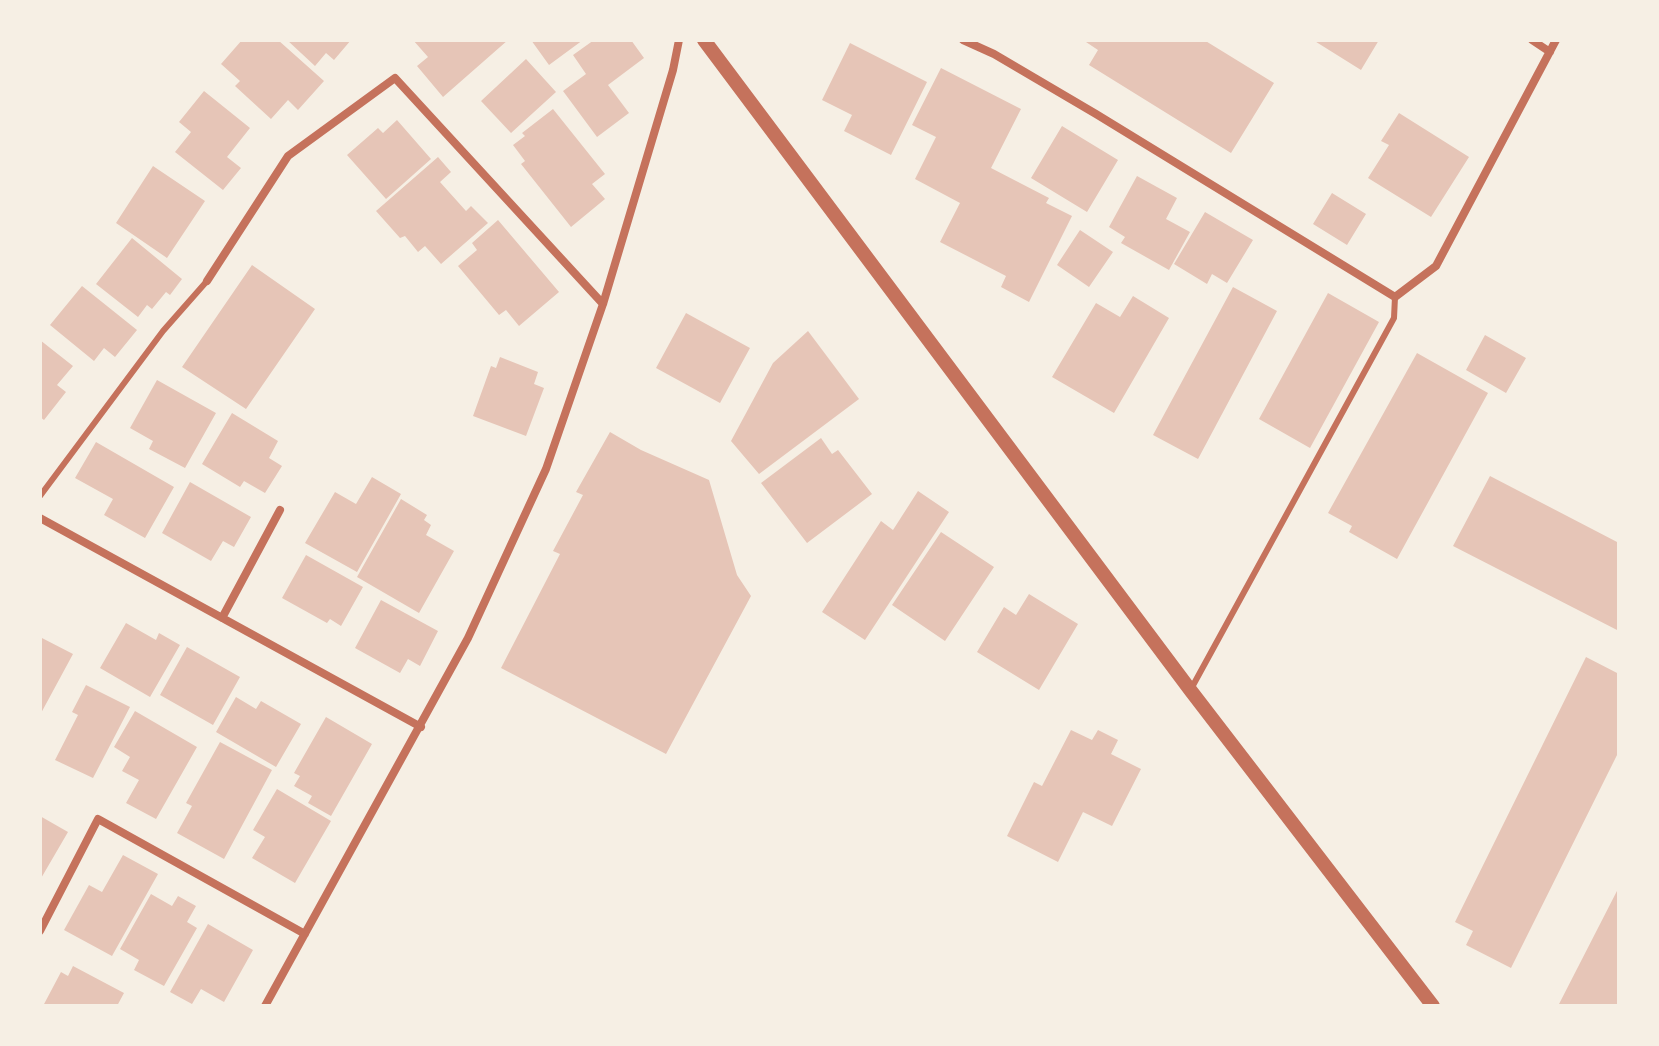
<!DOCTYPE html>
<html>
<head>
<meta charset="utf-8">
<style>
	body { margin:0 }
	#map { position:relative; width:1659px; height:1046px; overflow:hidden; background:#f6efe4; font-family:"Source Sans 3",sans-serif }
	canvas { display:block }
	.frame { position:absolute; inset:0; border:42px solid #f6efe4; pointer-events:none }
</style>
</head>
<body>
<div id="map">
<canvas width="1659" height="1046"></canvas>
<div class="frame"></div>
</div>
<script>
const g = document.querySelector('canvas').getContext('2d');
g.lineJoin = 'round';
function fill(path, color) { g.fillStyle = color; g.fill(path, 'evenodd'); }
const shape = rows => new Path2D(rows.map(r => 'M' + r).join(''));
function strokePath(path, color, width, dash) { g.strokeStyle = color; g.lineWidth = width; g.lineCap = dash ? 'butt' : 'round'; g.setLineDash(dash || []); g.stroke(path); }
fill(shape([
	[242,40,278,40,324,81,298,110,288,100,271,119,235,86,240,81,221,64],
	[287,40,351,40,334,60,326,53,315,66],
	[413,40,508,40,443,97,417,66,428,57],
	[531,40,583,40,549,65],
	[594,40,631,40,644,58,608,85,629,113,597,137,563,91,586,74,573,55],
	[1083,40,1204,40,1274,83,1231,153,1089,65,1098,50],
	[1313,40,1379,40,1361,70],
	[850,43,927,82,891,155,844,131,852,115,822,100],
	[526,59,556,92,511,133,481,101],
	[941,68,1021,109,991,168,1049,198,1046,203,1072,216,1029,302,1001,287,1006,276,940,242,960,203,915,179,936,137,912,125],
	[204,91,250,128,227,157,241,168,223,190,175,152,191,132,179,122],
	[553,109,605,174,592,184,605,199,571,227,521,164,525,161,513,145,525,136,522,133],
	[1399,113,1469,157,1431,217,1368,178,1389,145,1381,141],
	[397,120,431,159,386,199,347,155,378,128,383,133],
	[1062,126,1118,160,1087,212,1031,178],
	[438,157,451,172,440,182,466,211,471,206,488,223,441,264,425,246,418,252,405,236,400,238,376,211],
	[153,166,205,201,167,258,116,223],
	[1137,176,1177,198,1166,219,1190,232,1169,270,1121,243,1125,237,1109,227],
	[1332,193,1366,214,1347,245,1313,224],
	[1205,212,1253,240,1227,283,1212,274,1207,284,1174,264],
	[498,220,559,292,519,326,506,310,499,315,458,266,477,250,472,243],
	[1080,230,1113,252,1089,287,1057,265],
	[132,238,182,279,170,295,166,292,152,309,147,305,138,317,96,284],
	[252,265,315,309,246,409,182,367],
	[82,286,137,330,115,357,104,348,94,361,50,325],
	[1233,287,1277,311,1198,459,1153,435],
	[1328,293,1379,322,1310,448,1259,419],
	[1133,296,1169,318,1114,413,1052,377,1096,303,1120,317],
	[686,313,750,348,720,403,656,368],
	[808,331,859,399,759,474,731,441,773,363],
	[1485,335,1526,358,1506,393,1466,370],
	[40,340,73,366,57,385,66,392,44,420,40,417],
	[1417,353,1488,393,1397,559,1349,532,1352,526,1328,513],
	[500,357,538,372,534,384,544,388,526,436,473,416,491,366,496,368],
	[157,380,216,413,185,468,149,449,153,441,130,428],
	[232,413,278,441,269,458,282,466,265,493,244,481,240,487,202,464],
	[610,432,641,450,709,480,737,575,751,596,666,754,501,668,560,554,553,551,583,495,576,492],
	[821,438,832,454,838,450,872,494,807,543,761,483],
	[96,442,174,487,145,538,104,515,113,499,75,478],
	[1490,476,1619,543,1619,631,1453,546],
	[372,477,401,494,357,572,305,543,335,492,356,504],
	[190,482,251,517,234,547,223,541,211,561,162,533],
	[918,491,949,512,865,640,822,612,881,521,893,530],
	[401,499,427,515,424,520,431,525,426,535,454,551,419,613,357,577],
	[941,532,994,567,945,641,892,605],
	[306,555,363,587,341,626,330,619,327,623,282,598],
	[1029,594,1078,624,1039,690,977,652,1004,607,1016,615],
	[381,600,438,631,420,666,408,659,400,673,355,648],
	[126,623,156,640,159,633,180,645,150,697,100,668],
	[40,637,73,654,40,715],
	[187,647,240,677,213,725,160,695],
	[1586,657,1619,674,1619,751,1511,968,1466,945,1473,931,1455,922],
	[86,685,130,707,93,778,55,760,78,715,72,712],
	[236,697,256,709,261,701,301,724,276,767,216,732],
	[135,711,197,747,156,819,126,803,139,780,122,771,130,757,114,747],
	[326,717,372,744,331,816,308,803,312,796,294,786,300,776,294,773],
	[1071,730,1092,740,1098,730,1118,740,1111,754,1141,769,1112,826,1083,812,1058,862,1007,836,1034,782,1042,786],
	[220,742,272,770,224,859,177,833,192,806,186,803],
	[277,789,331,821,295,883,252,858,265,837,253,830],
	[40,816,68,832,40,880],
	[123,855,158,874,112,956,64,930,89,885,102,892],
	[1619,887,1619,1006,1558,1006],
	[151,894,172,906,178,896,196,906,187,922,197,928,164,986,134,970,139,960,120,949],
	[208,924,253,950,224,1002,201,989,192,1004,170,992],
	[73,966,124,993,117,1006,43,1006,61,972,68,976]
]), '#e6c5b7');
strokePath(shape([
	[40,496,163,331,207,281],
	[1191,689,1394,318,1395,297]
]), '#c5725c', 6);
strokePath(shape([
	[963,40,994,54,1096,114,1395,297,1436,266,1556,40],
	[1532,40,1550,52],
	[207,281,288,156,395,78,603,304],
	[40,518,421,727],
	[222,618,280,510],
	[40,931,98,819,305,934],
	[265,1006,468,638,546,469,603,304,673,70,679,40]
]), '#c5725c', 8);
strokePath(shape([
	[704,40,1191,691,1433,1006]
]), '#c5725c', 14);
</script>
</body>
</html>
